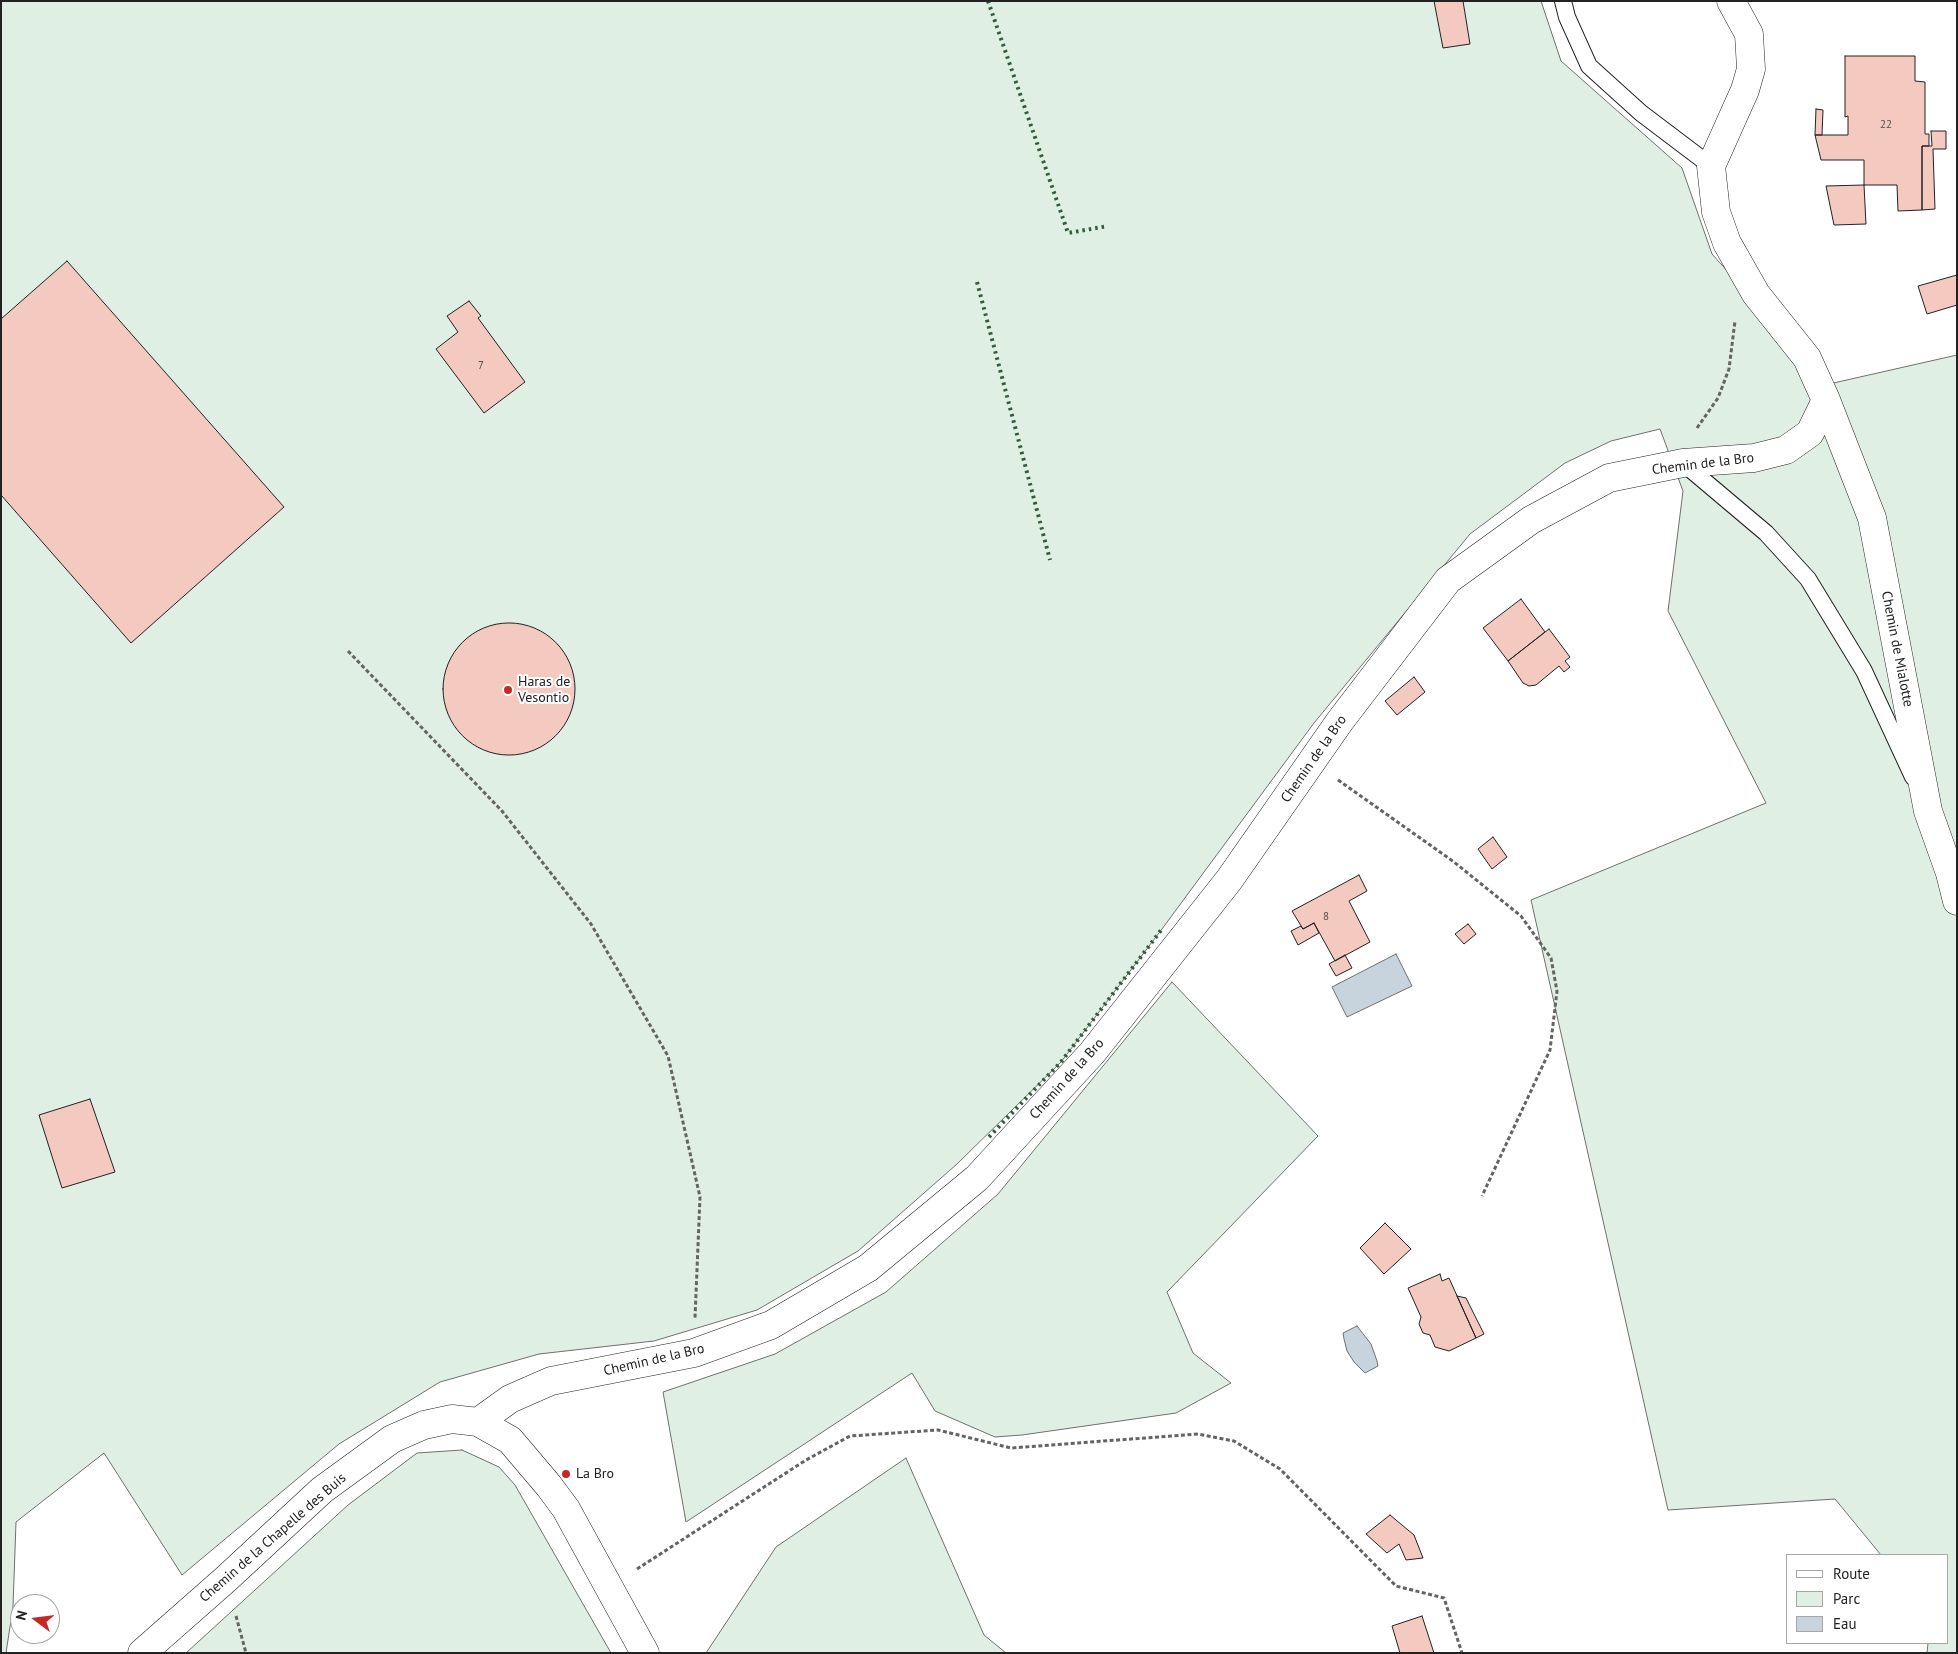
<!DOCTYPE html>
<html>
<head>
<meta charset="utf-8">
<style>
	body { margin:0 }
	#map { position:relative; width:1958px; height:1654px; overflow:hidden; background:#fff; font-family:"PT Sans",sans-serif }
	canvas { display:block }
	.frame { position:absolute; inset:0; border:2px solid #222; pointer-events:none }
	.legend { position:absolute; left:1786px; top:1554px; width:162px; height:90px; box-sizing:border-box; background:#fff; border:1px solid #a7a7a7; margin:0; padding:6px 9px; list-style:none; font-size:15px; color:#222 }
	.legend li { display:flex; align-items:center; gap:10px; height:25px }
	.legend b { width:25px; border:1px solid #a7a7a7 }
	.north { position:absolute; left:10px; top:1594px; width:50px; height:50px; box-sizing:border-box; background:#fff; border:1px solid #a7a7a7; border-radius:50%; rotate:285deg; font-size:14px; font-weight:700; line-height:20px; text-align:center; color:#222 }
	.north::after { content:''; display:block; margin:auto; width:18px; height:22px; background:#c62828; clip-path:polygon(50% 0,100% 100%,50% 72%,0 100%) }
</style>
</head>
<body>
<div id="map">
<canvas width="1958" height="1654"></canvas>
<div class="frame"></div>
<ul class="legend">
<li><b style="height:6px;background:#fff"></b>Route</li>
<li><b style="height:14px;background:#e0efe3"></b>Parc</li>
<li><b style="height:14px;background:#c7d3dd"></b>Eau</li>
</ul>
<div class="north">N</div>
</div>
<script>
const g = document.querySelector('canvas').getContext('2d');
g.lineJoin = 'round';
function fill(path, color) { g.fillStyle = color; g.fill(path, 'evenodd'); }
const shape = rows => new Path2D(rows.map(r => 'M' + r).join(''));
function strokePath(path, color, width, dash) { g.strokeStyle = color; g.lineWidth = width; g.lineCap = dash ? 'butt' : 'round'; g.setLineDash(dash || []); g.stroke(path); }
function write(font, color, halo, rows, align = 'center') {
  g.font = font + ' "PT Sans",sans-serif'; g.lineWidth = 4; g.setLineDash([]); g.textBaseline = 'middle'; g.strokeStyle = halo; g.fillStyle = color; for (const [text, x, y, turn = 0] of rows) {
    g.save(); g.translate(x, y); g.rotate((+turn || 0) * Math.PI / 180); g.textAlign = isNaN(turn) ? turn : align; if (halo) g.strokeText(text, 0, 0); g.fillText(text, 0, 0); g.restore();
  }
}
const green = shape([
	[1,1,1541,1,1561,61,1682,168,1712,254,1829,384,1957,355,1957,1653,1927,1653,1928,1643,1947,1643,1947,1555,1881,1555,1835,1499,1668,1510,1531,900,1766,803,1668,611,1683,491,1660,429,1611,441,1565,463,1470,534,1314,723,1162,929,1061,1062,957,1164,858,1251,757,1310,654,1341,539,1354,440,1382,339,1444,182,1575,104,1453,16,1522,13,1607,6,1653,1,1653,1,1],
	[1172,982,1318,1136,1167,1292,1193,1353,1231,1383,1176,1413,1022,1435,995,1437,935,1411,912,1373,686,1522,663,1392,775,1354,886,1292,998,1194,1172,982],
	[462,1450,499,1467,515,1485,611,1653,186,1653,348,1505,417,1453,462,1450],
	[906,1458,984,1635,1006,1653,706,1653,776,1547,906,1458]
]);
fill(green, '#e0efe3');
strokePath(green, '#6f6f6f', 1);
const water = shape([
	[1396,954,1412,986,1347,1017,1332,987,1396,954],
	[1357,1326,1371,1344,1377,1361,1378,1366,1365,1373,1354,1362,1347,1351,1344,1339,1343,1333,1357,1326]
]);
fill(water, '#c7d3dd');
strokePath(water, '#6f6f6f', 1);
const building = shape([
	[1434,1,1463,1,1470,44,1443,48,1434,1],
	[1845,56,1915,56,1915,81,1925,82,1925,134,1929,134,1929,146,1922,146,1922,210,1898,211,1897,185,1864,185,1864,160,1821,160,1815,135,1848,135,1848,116,1845,117,1845,56],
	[1816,109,1823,110,1822,135,1815,135,1816,109],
	[1931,131,1946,131,1946,149,1933,149,1935,209,1922,210,1922,146,1932,146,1931,131],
	[1864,185,1866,224,1834,225,1826,186,1864,185],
	[67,261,284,507,131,643,1,495,1,319,67,261],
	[1957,275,1957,305,1927,314,1918,286,1957,275],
	[469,301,481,316,478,318,525,382,484,413,436,349,458,332,447,316,469,301],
	[1521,599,1545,632,1508,661,1483,628,1521,599],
	'443 689a66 66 0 1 1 132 0a66 66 0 1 1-132 0Z',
	[1549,629,1570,657,1565,661,1570,667,1564,672,1559,666,1536,685,1529,686,1523,683,1508,661,1549,629],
	[1414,677,1425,692,1397,715,1385,701,1414,677],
	[1493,837,1507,857,1492,869,1478,849,1493,837],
	[1359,875,1367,891,1349,901,1370,942,1335,961,1314,923,1303,929,1292,911,1359,875],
	[1314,923,1319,933,1298,945,1291,931,1301,926,1303,929,1314,923],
	[1468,924,1476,934,1464,944,1455,934,1468,924],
	[1345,955,1352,968,1336,976,1329,964,1345,955],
	[90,1099,115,1172,62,1188,39,1115,90,1099],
	[1385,1223,1411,1249,1384,1274,1360,1248,1385,1223],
	[1440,1274,1442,1281,1449,1278,1476,1338,1449,1351,1435,1347,1430,1335,1423,1333,1419,1324,1421,1317,1408,1288,1440,1274],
	[1457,1296,1466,1298,1484,1334,1476,1338,1457,1296],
	[1390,1515,1414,1535,1423,1558,1406,1560,1399,1544,1387,1553,1366,1534,1390,1515],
	[1422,1616,1434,1653,1400,1653,1392,1626,1422,1616]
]);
fill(building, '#f3c9c0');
strokePath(building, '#222', 1);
const lane = shape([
	[1563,1,1567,17,1589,66,1641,113,1711,166],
	[1683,463,1766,533,1808,579,1864,671,1913,777]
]);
const street = shape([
	[1731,1,1749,34,1751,69,1745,90,1711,166,1716,212,1727,243,1756,294,1807,358,1826,400,1872,518,1928,811,1950,873,1957,901],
	[478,1422,510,1399,551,1381,694,1353,771,1325,868,1268,977,1178,1092,1053,1229,880,1340,721,1448,580,1531,520,1609,478,1683,463,1754,458,1786,450,1810,433,1826,400],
	[142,1653,226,1579,322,1490,392,1439,424,1425,452,1419,478,1422,510,1440,549,1486,566,1509,645,1653]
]);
strokePath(lane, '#222', 18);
strokePath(street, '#222', 29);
strokePath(shape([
	[1697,428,1718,398,1729,369,1735,321],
	[348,651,502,811,591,924,668,1056,700,1197,695,1318],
	[1338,780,1454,862,1521,916,1551,958,1557,991,1550,1050,1482,1196],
	[637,1569,806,1460,850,1436,938,1430,1011,1448,1198,1434,1234,1441,1280,1469,1396,1586,1444,1598,1462,1653],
	[236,1616,246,1653]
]), '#646464', 3, [4, 2.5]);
strokePath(lane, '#fff', 16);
strokePath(street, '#fff', 28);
strokePath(shape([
	[988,1,1068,233,1108,226],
	[977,282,1050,560],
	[989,1137,1061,1062,1162,929]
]), '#2f5e38', 4, [2.5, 4]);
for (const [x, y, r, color] of [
	[508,690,5,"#c62828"],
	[566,1474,5,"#c62828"]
]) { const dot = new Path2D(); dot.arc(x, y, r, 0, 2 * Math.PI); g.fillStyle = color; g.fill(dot); strokePath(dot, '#fff', 2); }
write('11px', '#564c4a', null, [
	["22",1886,125],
	["7",481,366],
	["8",1326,917]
]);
write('14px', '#222', '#fff', [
	["Chemin de la Bro",1703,464,-7],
	["Chemin de Mialotte",1897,649,79],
	["Chemin de la Bro",1314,759,-55],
	["Chemin de la Bro",1067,1079,-48],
	["Chemin de la Bro",654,1360,-13],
	["Chemin de la Chapelle des Buis",273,1538,-41]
]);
write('14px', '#222', '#fff', [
	["Haras de",518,682],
	["Vesontio",518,698],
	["La Bro",576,1474]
], 'left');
</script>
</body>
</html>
